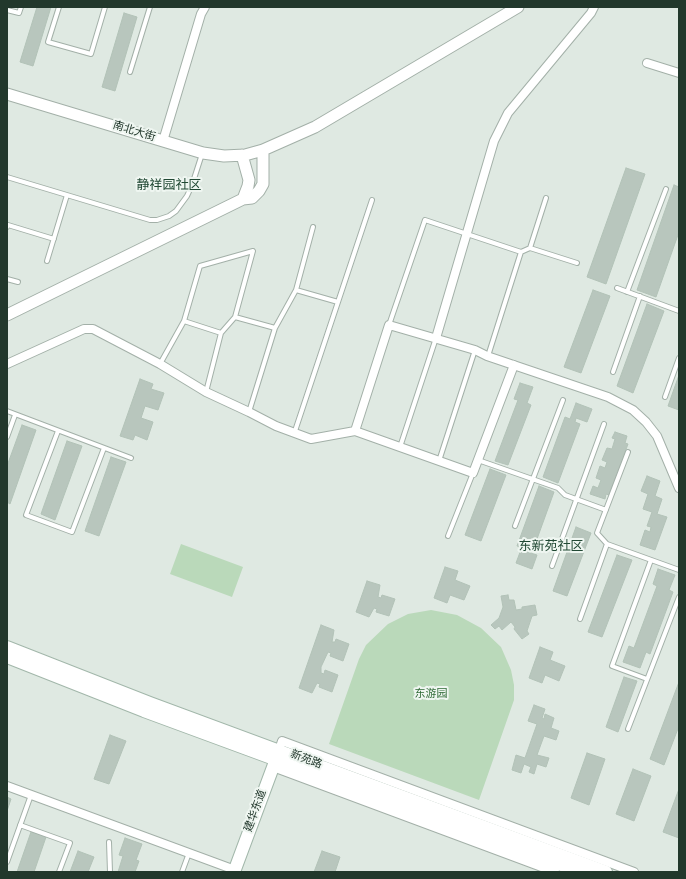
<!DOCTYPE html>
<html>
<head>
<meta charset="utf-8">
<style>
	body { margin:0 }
	#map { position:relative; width:686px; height:879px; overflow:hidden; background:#dfe9e2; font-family:"Source Sans 3",sans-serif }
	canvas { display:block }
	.frame { position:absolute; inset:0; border:8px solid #22382c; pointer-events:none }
</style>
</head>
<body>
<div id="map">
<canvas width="686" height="879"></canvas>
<div class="frame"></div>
</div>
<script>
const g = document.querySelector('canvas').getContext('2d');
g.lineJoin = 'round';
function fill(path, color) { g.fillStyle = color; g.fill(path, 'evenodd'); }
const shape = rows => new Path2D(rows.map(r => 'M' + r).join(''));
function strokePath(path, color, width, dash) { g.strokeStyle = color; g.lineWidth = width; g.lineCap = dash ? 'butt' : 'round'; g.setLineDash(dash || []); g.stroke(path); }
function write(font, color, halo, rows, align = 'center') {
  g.font = font + ' "Source Sans 3","Noto Sans SC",sans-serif'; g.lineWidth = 4; g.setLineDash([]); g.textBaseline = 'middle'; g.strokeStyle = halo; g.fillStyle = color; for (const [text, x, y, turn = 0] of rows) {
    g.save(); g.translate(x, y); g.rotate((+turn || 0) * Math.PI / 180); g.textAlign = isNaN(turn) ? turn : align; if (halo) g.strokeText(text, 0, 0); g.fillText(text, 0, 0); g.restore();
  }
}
fill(shape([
	[181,544,243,567,232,597,170,574],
	[431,610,457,615,481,628,501,647,511,670,514,685,514,700,479,800,329,744,359,659,366,645,388,624,408,614]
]), '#bad9ba');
const building = shape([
	[37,7,51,7,33,66,20,62,37,7],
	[124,13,137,17,115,91,102,87,124,13],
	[626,168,645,174,606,284,587,277,626,168],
	[674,185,679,187,679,232,656,297,637,290,674,185],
	[593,290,610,296,581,373,564,367,593,290],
	[647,304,664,311,633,393,617,386,647,304],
	[679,375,679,410,668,406,679,375],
	[140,379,153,384,151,389,164,393,158,410,145,406,141,418,153,422,147,440,135,435,133,440,120,436,140,379],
	[520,383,533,387,527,403,531,405,508,465,495,461,518,400,514,399,520,383],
	[576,403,592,409,587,422,576,418,575,422,580,424,558,483,543,477,565,417,570,419,576,403],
	[22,425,36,430,10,504,7,502,7,466,22,425],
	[615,432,627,436,625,443,628,444,609,495,606,494,605,499,590,494,593,486,598,488,601,480,596,478,600,466,605,468,607,462,602,460,607,448,612,449,615,439,612,438,615,432],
	[67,441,82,446,55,520,41,514,67,441],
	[111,457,126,462,99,536,85,531,111,457],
	[490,469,506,475,481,541,465,535,490,469],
	[647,476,660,481,655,496,662,499,657,514,667,517,655,550,640,545,645,530,650,532,651,527,647,526,652,512,643,509,648,494,641,491,647,476],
	[539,486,554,492,533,550,528,548,527,552,537,555,532,569,516,563,522,547,517,546,539,486],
	[576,527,591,533,567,596,553,591,576,527],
	[617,555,632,560,602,637,588,632,617,555],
	[445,567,458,571,455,580,470,586,464,600,450,595,447,603,434,598,445,567],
	[658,569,675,575,669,590,673,592,650,654,646,652,640,668,623,662,629,646,634,648,657,586,653,584,658,569],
	[367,581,380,585,378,597,381,598,382,595,395,599,389,616,376,612,377,609,374,608,369,617,356,612,367,581],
	[508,595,509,600,514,600,516,610,522,609,522,607,535,605,537,615,532,616,527,631,529,634,522,639,514,629,515,627,511,622,502,630,499,626,495,629,491,625,499,618,503,607,501,596,508,595],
	[321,625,334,630,332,642,335,642,336,639,349,644,343,661,330,656,331,653,328,652,321,667,321,673,324,674,325,670,338,675,332,692,319,687,320,684,317,683,312,693,299,688,321,625],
	[540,647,553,652,550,660,565,666,559,681,545,675,542,683,529,678,540,647],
	[624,677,637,681,618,732,606,727,624,677],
	[679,682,679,726,664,765,650,759,679,682],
	[534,705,545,709,542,718,544,719,545,714,554,718,551,728,559,731,556,740,544,736,537,755,549,758,546,767,537,764,534,774,529,772,531,767,524,764,521,773,512,770,516,755,525,758,537,724,528,721,534,705],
	[110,735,126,741,109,784,94,779,110,735],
	[587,753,605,759,589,805,571,798,587,753],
	[633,769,651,776,634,821,616,814,633,769],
	[679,789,679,838,663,832,679,789],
	[7,797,11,799,7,811,7,797],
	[31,832,46,837,34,872,17,872,31,832],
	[125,838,142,844,136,860,139,861,135,872,118,872,123,856,119,855,125,838],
	[78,851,94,857,88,872,70,872,78,851],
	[322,851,340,857,335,872,314,872,322,851]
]);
fill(building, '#b8c6bd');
strokePath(building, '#b2c2b7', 1);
const service = shape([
	[59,7,48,42,91,54,105,7],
	[7,10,19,13,21,7],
	[130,72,150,7],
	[7,177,150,220,157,220,169,216,176,211,187,196,192,185,202,154],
	[7,227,8,225,54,239],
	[530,248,577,263],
	[47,261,67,195],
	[7,279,18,282],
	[617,288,679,311],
	[296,290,338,302],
	[627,292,666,189],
	[235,317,275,328],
	[184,321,221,333],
	[389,325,425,220,521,252],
	[488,356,521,252,530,248,546,198],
	[160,364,184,321,200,266,253,251,235,317,221,333,206,392],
	[613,372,640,296],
	[665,397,679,358],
	[7,411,131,458],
	[249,412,275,328,296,290,313,227],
	[58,431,26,515,72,532,104,448],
	[295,431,372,200],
	[7,437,15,415],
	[400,447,436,338],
	[478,460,558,488,565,495,606,510],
	[439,461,475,350],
	[515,526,563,400],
	[448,536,473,473],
	[607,544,679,570],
	[552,566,604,424],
	[580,619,607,544,597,533,628,452],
	[647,679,612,666,651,560],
	[628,729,679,597],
	[20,825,70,843,59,872],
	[109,842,110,872],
	[7,862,31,795],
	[182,872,189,853]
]);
const minor = shape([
	[647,63,679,73],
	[163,141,201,14,205,7],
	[436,338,494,141,508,113,591,13,594,7],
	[7,364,84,329,93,329,160,364,206,392,249,412,276,426,311,439,355,431,473,473,514,365],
	[355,431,389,325,475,350,487,356,608,397,633,410,646,422,657,436,679,488],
	[279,750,282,741,634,872],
	[273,767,555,872],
	[7,786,235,870]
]);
const tertiary = shape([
	[7,94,203,153,224,156,245,155,263,150,315,127,518,7],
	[242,155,249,180,248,186,243,199],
	[7,315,243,199,252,198,259,191,263,184,263,150]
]);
const secondary = shape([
	[7,647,150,703,606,872],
	[7,657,144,711,581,872],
	[234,872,279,751]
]);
strokePath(service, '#a3b0a8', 6);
strokePath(minor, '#a3b0a8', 10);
strokePath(tertiary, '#a3b0a8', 13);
strokePath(secondary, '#a2b7aa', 14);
strokePath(service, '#fff', 4);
strokePath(minor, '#fff', 8);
strokePath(tertiary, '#fff', 11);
strokePath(secondary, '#fff', 12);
write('11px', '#22382c', '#eff6f1', [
	["南北大街",134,132,17],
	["新苑路",306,760,20],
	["建华东道",256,811,-70]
]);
write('11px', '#306b37', '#eff6f1', [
	["东游园",431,695]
]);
write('13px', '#204833', '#eff6f1', [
	["静祥园社区",169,186],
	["东新苑社区",551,547]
]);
</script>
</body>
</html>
